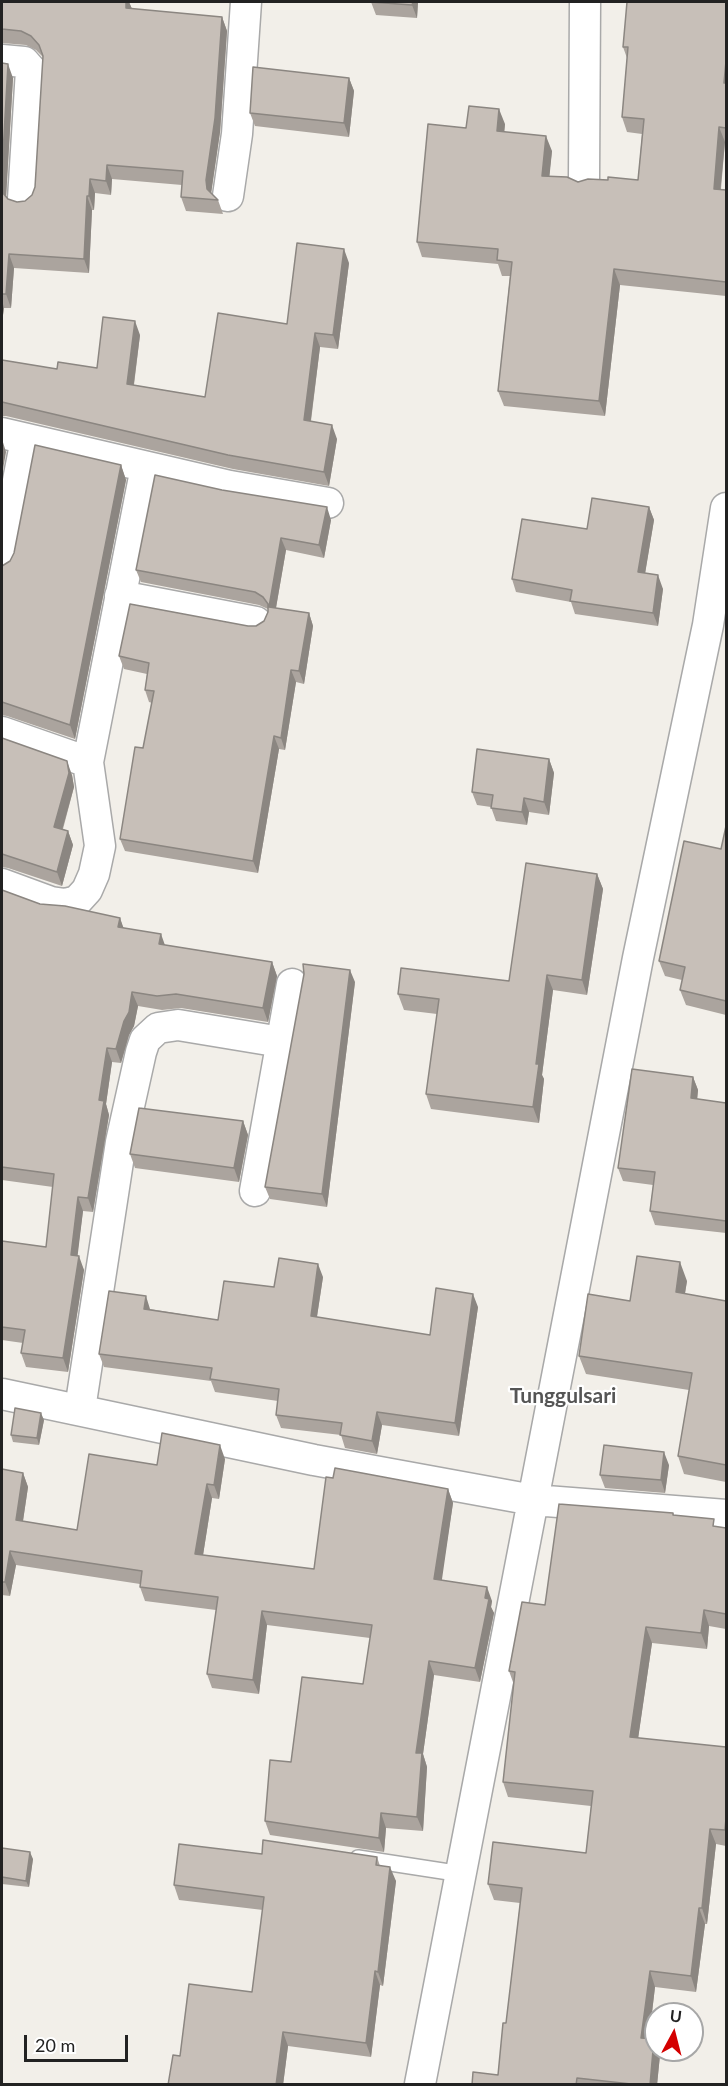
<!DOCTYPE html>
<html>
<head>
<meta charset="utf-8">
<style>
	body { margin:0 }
	#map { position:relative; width:728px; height:2086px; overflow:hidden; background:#f2efe9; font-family:Lato,sans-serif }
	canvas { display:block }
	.frame { position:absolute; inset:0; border:3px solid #222; pointer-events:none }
	.north { position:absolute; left:644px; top:2002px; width:60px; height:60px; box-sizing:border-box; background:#fff; border:2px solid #a7a7a7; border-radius:50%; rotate:7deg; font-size:16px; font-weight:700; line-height:24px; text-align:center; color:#222 }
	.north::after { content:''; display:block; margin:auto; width:21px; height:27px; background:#d40000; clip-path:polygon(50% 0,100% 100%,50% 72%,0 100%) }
	.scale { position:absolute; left:24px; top:2035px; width:104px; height:27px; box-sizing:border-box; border:3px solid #222; border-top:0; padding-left:8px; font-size:18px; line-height:21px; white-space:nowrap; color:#222; -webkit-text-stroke:4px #fff; paint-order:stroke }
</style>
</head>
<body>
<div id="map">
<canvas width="728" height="2086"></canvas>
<div class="frame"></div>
<div class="north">U</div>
<div class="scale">20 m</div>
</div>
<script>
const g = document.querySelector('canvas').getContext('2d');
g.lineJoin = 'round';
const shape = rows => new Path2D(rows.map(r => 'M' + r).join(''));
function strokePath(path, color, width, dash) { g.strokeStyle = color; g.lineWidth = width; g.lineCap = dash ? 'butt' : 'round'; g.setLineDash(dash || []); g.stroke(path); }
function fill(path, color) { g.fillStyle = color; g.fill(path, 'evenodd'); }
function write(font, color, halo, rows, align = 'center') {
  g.font = font + ' Lato,sans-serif'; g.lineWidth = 4.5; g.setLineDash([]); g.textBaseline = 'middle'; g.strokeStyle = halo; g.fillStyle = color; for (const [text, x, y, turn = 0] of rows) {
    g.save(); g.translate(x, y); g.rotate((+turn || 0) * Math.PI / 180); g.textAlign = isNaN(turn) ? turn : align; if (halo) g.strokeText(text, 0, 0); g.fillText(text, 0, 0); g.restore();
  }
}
const service = shape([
	[358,1858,462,1874]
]);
const minor = shape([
	[2,60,24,62,31,70,23,199],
	[584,180,585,2],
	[228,196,237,134,246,2],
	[2,433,230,486,328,503],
	[2,564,26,439],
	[120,596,256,622],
	[2,732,88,762],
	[2,884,51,902,65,904,77,901,87,890,94,874,100,846,88,762,146,467],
	[255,1191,292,984],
	[2,1394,314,1460,533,1500,726,1515],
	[80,1409,121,1142,141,1052,145,1040,158,1028,178,1025,281,1042],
	[420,2084,638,958,708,625,726,508]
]);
strokePath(service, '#a9a9a9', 18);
strokePath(minor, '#a9a9a9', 33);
strokePath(service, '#fff', 15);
strokePath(minor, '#fff', 30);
fill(shape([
	[2,2,129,2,132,9,222,17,227,31,220,132,211,193,218,200,223,214,186,211,181,197,182,185,112,179,111,195,95,193,94,210,92,210,89,273,14,268,11,308,4,308,2,322,2,63,13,78,6,196,8,199,17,202,25,201,32,195,35,187,43,57,36,50,26,45,2,43],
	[371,2,418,2,417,18,376,15],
	[726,2,726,142,725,142,721,189,726,190,726,296,620,285,605,416,504,406,498,391,510,276,502,276,498,264,422,257,417,242,466,128,505,124,504,132,552,151,549,176,578,182,608,180,638,180,642,134,627,132,622,117,627,58,623,47],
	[349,78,354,91,349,137,255,126,250,113],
	[349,263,338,349,320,347,311,421,337,439,329,486,233,469,6,416,2,416,2,360,57,369,97,368,140,335,134,385,205,397,287,324],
	[121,465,126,480,75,739,7,716,2,715,2,566,10,561],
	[649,507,654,520,645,573,663,589,658,626,575,614,571,602,516,592,512,579,587,529],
	[331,520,324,558,286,550,276,608,309,613,313,626,304,684,296,682,285,750,279,749,258,873,125,851,120,839,143,748,152,703,149,702,145,690,147,674,124,669,119,656,248,626,256,626,264,621,268,612,268,609,259,605,141,582,136,570],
	[2,738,72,775,74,787,63,829,68,831,73,845,62,886,8,868,2,867],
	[549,759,554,773,549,815,529,812,527,825,496,821,491,807,477,805,472,792],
	[726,826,726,1015,686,1005,680,990,682,980,665,976,659,961,721,849],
	[597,874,603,889,587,995,553,990,542,1075,544,1079,539,1123,431,1109,426,1094,437,1014,404,1010,398,994,509,981],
	[2,890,40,904,120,918,123,928,165,945,272,962,277,976,268,1022,181,1008,162,1010,138,1006,134,1026,129,1035,121,1063,112,1062,106,1104,109,1115,93,1212,83,1211,77,1256,84,1270,68,1372,26,1367,21,1353,23,1343,2,1340,2,1241,46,1247,53,1187,2,1180],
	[355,982,327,1207,270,1199,265,1187],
	[693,1077,698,1090,697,1099,726,1103,726,1233,655,1225,650,1211,653,1185,623,1181,618,1168],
	[243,1121,248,1135,239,1182,135,1168,130,1154],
	[323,1277,317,1317,430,1335,478,1307,459,1436,382,1425,377,1454,345,1448,341,1435,281,1428,276,1415,278,1401,215,1392,211,1381,104,1367,99,1354,150,1309,218,1320,274,1287],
	[687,1281,685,1294,726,1301,726,1482,684,1474,678,1456,689,1390,586,1374,579,1356,630,1301],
	[44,1420,39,1445,13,1442,11,1435],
	[225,1459,219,1499,212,1498,203,1555,314,1569,448,1489,453,1503,441,1580,492,1601,491,1607,494,1613,480,1682,434,1675,423,1754,427,1767,423,1831,386,1828,384,1852,270,1835,265,1821,291,1762,363,1684,370,1638,267,1625,259,1694,212,1688,207,1674,216,1610,145,1601,140,1587,140,1584,16,1565,10,1596,2,1595,2,1469,23,1473,28,1487,23,1521,77,1530,157,1465],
	[669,1465,665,1493,605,1488,600,1475],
	[673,1513,674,1515,716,1527,726,1528,726,1629,709,1626,707,1649,652,1643,638,1738,726,1747,726,1846,716,1844,707,1924,705,1924,696,1992,655,1987,649,2039,656,2050,658,2050,660,2055,657,2085,472,2085,498,2075,506,2023,520,1903,494,1900,488,1884,586,1853,591,1806,508,1797,503,1782,514,1685,509,1671,545,1605],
	[2,1848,33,1859,29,1887,2,1884],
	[262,1854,377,1857,380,1866,396,1881,383,1986,380,1985,371,2057,288,2046,283,2085,168,2085,180,2056,252,1992,263,1910,179,1900,174,1885]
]), '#aba49e');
fill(shape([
	[126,2,129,2,132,9,126,8],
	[413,2,418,2,417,18,412,5],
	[222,17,227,31,220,132,211,194,207,189,206,180],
	[726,61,726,90,724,83],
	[8,64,13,78,6,198,2,192,2,171],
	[349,78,354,91,349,137,344,123],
	[499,109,505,124,503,146,497,131],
	[719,127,725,142,719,204,714,189],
	[546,136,552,151,548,191,542,176],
	[107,165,112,179,111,195,106,181],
	[90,179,95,193,94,210,89,196],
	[87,196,92,210,89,273,84,259],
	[344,249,349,263,338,349,333,335],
	[9,254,14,268,11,308,6,294],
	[614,269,620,285,605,416,599,401],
	[2,300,4,308,2,322],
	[135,321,140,335,132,398,127,384],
	[315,333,320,347,309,434,304,420],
	[332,425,337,439,329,486,324,472],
	[2,439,6,452,2,475],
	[121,465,126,480,75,739,70,725],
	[327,507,331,520,324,558,319,545],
	[649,507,654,520,643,586,638,572],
	[281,538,286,550,274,619,269,607],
	[658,575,663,589,658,626,653,613],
	[309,613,313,626,304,684,299,671],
	[291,670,296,682,285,750,281,738],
	[274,736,279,749,258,873,253,861],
	[549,759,554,773,549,815,544,802],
	[67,761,72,775,74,787,59,841,54,827],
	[524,798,529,812,527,825,522,812],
	[68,831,73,845,62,886,57,872],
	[597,874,603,889,587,995,582,980],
	[120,918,125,932,118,927],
	[161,934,166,948,159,944],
	[272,962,277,976,268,1022,263,1008],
	[350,970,355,982,327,1207,322,1194],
	[547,975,553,990,542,1075,544,1079,539,1123,533,1107,536,1064],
	[132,992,138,1006,134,1026,129,1035,121,1063,116,1049],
	[107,1048,112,1062,106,1104,109,1115,93,1212,88,1198,99,1100],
	[693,1077,698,1090,696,1112,691,1098],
	[243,1121,248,1135,239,1182,234,1168],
	[78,1197,83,1211,76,1269,71,1255],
	[79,1256,84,1270,68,1372,63,1358],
	[680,1262,687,1281,682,1310,676,1292],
	[318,1264,323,1277,315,1329,311,1316],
	[473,1294,478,1307,459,1436,455,1423],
	[146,1296,150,1309,148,1322,144,1309],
	[377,1412,382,1425,377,1454,372,1441],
	[41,1413,44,1420,39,1445,37,1438],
	[220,1445,225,1459,219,1499,214,1485],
	[664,1452,669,1465,665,1493,661,1480],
	[23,1473,28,1487,21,1534,16,1520],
	[207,1484,212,1498,201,1568,195,1554],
	[448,1489,453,1503,440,1593,434,1579],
	[10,1551,16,1565,10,1596,5,1582],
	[487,1587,492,1601,491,1607,494,1613,480,1682,475,1668],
	[704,1610,709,1626,707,1649,701,1633],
	[262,1611,267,1625,259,1694,253,1680],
	[646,1627,652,1643,636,1753,630,1737],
	[429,1661,434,1675,423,1754,427,1767,423,1831,417,1817,416,1753],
	[381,1813,386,1828,384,1852,379,1838],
	[710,1829,716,1844,707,1924,702,1908],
	[30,1852,33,1859,29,1887,26,1881],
	[390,1867,396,1881,383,1986,378,1972],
	[699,1908,705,1924,696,1992,691,1976],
	[375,1971,380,1985,371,2057,366,2043],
	[650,1971,655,1987,647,2054,641,2038],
	[283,2032,288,2046,283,2085,276,2085],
	[654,2039,656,2045,656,2050,658,2050,660,2055,657,2085,650,2085]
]), '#8b8681');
const building = shape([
	[2,2,126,2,126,8,222,17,215,118,206,180,207,189,218,200,181,197,183,171,107,165,106,181,90,179,89,196,87,196,84,259,9,254,6,294,2,294,2,188,2,192,8,199,17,202,25,201,32,195,35,187,43,56,39,45,31,36,21,31,2,29,2,2],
	[371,2,413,2,412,5,371,2],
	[627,2,726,2,726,61,724,83,726,83,726,128,719,127,714,189,726,190,726,282,614,269,599,401,498,391,512,262,497,260,498,249,417,242,428,124,466,128,469,106,499,109,497,131,546,136,542,176,567,177,578,182,588,179,608,180,608,177,638,180,644,119,622,117,628,47,623,47,627,2],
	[2,63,8,64,2,171,2,63],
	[253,67,349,78,344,123,250,113,253,67],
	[297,243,344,249,333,335,315,333,304,420,332,425,324,472,228,455,2,402,2,360,57,369,58,362,97,368,103,317,135,321,127,384,205,397,218,313,287,324,297,243],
	[35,445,121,465,70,725,2,702,2,566,10,561,14,553,35,445],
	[155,475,222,490,327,507,319,545,281,538,269,607,309,613,299,671,291,670,281,738,274,736,253,861,120,839,135,747,143,748,154,691,145,690,149,663,119,656,130,604,248,626,256,626,264,621,268,612,268,604,263,597,255,592,136,570,155,475],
	[592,498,649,507,638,572,658,575,653,613,570,601,572,590,512,579,522,519,587,529,592,498],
	[2,738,67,761,69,773,54,827,68,831,57,872,2,854,2,738],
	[477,749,549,759,544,802,524,798,522,812,491,808,493,795,472,792,477,749],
	[726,826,726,1001,680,990,685,967,659,961,684,841,721,849,726,826],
	[526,863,597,874,582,980,547,975,536,1064,539,1064,533,1107,426,1094,439,999,398,994,401,968,509,981,526,863],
	[2,890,40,904,65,906,120,918,118,927,161,934,159,944,272,962,263,1008,176,994,157,996,132,992,129,1012,124,1021,116,1049,107,1048,99,1100,104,1101,88,1198,78,1197,71,1255,79,1256,63,1358,21,1353,25,1330,2,1327,2,1241,46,1247,54,1174,2,1167,2,890],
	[303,964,350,970,322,1194,265,1187,304,974,303,964],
	[632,1069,693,1077,691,1098,726,1103,726,1221,650,1211,655,1172,618,1168,632,1069],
	[139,1108,243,1121,234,1168,130,1154,139,1108],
	[637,1256,680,1262,676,1292,726,1301,726,1465,678,1456,692,1373,579,1356,588,1294,630,1301,637,1256],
	[279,1258,318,1264,311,1316,430,1335,436,1288,473,1294,455,1423,377,1412,372,1441,340,1435,342,1423,276,1415,279,1389,210,1379,212,1368,99,1354,109,1291,146,1296,144,1309,218,1320,224,1281,274,1287,279,1258],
	[15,1408,41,1413,37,1438,11,1435,15,1408],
	[162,1433,220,1445,214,1485,207,1484,195,1554,314,1569,326,1477,333,1478,335,1468,448,1489,434,1579,487,1587,485,1598,489,1599,475,1668,429,1661,416,1753,422,1753,417,1817,381,1813,379,1838,265,1821,270,1760,291,1762,302,1677,363,1684,372,1625,262,1611,253,1680,207,1674,218,1597,140,1587,142,1571,10,1551,5,1582,2,1582,2,1469,23,1473,16,1520,77,1530,89,1454,157,1465,162,1433],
	[604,1445,664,1452,661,1480,600,1475,604,1445],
	[559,1504,673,1513,673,1515,714,1519,713,1526,726,1528,726,1614,704,1610,701,1633,646,1627,630,1737,726,1747,726,1818,725,1830,710,1829,702,1908,699,1908,691,1976,650,1971,641,2038,654,2039,650,2085,640,2085,577,2078,576,2085,472,2085,473,2072,498,2075,503,2023,506,2023,522,1888,488,1884,493,1842,586,1853,593,1791,503,1782,515,1672,509,1671,522,1602,545,1605,559,1504],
	[263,1840,377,1857,376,1865,390,1867,378,1972,375,1971,366,2043,283,2032,276,2085,168,2085,173,2055,180,2056,189,1984,252,1992,264,1897,174,1885,179,1844,262,1854,263,1840],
	[2,1848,30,1852,26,1881,2,1877,2,1848]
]);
fill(building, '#c7bfb8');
strokePath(building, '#8b8681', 1.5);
write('bold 21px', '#555', '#fff', [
	["Tunggulsari",563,1396]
]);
</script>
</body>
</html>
